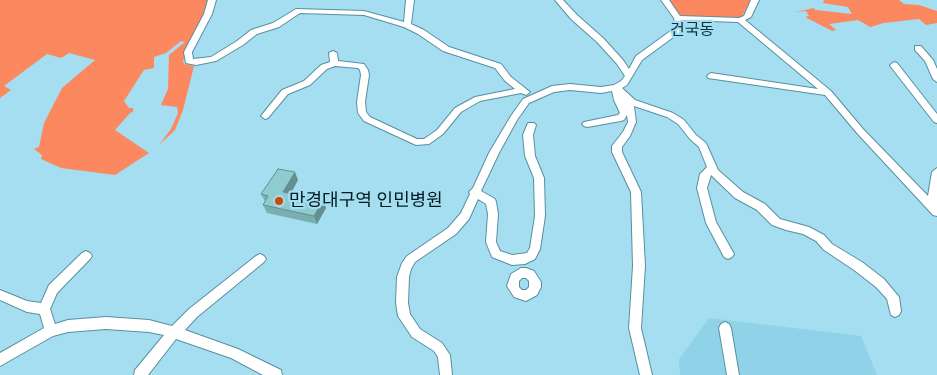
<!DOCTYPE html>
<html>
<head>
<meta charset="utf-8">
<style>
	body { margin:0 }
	canvas { display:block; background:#a4def0 }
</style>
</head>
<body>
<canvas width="937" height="375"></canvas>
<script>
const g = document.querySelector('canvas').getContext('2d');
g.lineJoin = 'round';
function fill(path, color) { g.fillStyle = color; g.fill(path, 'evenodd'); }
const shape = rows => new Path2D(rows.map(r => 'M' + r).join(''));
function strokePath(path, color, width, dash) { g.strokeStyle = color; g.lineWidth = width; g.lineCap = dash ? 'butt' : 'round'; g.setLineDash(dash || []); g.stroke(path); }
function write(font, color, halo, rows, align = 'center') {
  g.font = font + ' "PT Sans","Noto Sans KR",sans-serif'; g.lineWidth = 4.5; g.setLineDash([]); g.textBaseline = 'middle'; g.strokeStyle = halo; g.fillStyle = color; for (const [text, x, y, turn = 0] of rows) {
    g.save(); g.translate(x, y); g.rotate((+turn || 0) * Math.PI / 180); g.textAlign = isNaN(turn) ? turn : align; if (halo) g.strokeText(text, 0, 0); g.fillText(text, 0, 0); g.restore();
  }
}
fill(shape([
	[709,318,861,336,877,375,680,375,679,359]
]), '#90d2e7');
fill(shape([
	[0,0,211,0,183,61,184,64,194,66,183,110,175,130,159,145,171,129,178,113,177,107,161,105,168,89,169,55,185,42,181,41,166,53,154,57,154,68,144,70,124,101,129,108,133,108,133,112,130,113,115,130,149,153,115,175,61,168,41,159,42,155,34,149,39,147,44,123,62,88,95,60,69,53,61,58,47,54,4,86,11,90,0,98],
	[666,0,751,0,742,16,736,19,678,17],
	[824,0,899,0,904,4,919,5,937,11,937,23,926,25,919,19,884,23,870,27,858,20,829,24,836,30,832,31,805,17,809,16,806,11,795,12,814,8,815,10,852,14,848,7,823,3]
]), '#fc8860');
const minor = shape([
	[208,0,216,0,212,14,192,52,193,59,211,57,237,41,251,30,273,23,296,9,364,11,404,22,406,0,414,0,411,24,424,30,449,47,501,64,511,77,530,92,526,95,521,93,480,101,461,112,443,134,429,144,416,145,364,121,358,113,357,102,361,75,360,70,358,68,335,66,327,69,310,85,288,94,268,118,265,119,261,116,282,90,304,81,321,65,330,62,329,53,333,51,337,53,338,61,364,64,368,70,369,75,365,102,366,112,370,117,417,139,424,139,437,130,455,108,475,97,515,89,505,81,495,68,443,51,418,34,404,27,364,15,300,13,279,27,257,34,243,45,216,61,196,65,186,63,184,52,204,14,208,0],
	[555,0,563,0,577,15,603,38,623,60,629,69,636,56,676,27,674,18,661,0,669,0,680,16,739,18,744,16,751,0,759,0,751,17,745,20,831,91,863,129,928,196,932,172,937,168,937,216,933,215,857,133,825,95,708,78,707,76,711,73,818,89,738,22,682,20,683,30,642,60,627,85,622,88,635,100,673,113,684,120,696,135,706,143,718,170,743,192,765,204,780,219,809,227,824,235,832,244,862,262,884,279,899,297,901,311,899,315,895,317,891,315,887,299,876,287,854,270,824,250,816,241,803,234,786,230,772,225,757,210,735,198,711,175,707,188,716,222,734,254,732,257,728,259,724,257,706,223,697,188,700,174,707,167,699,147,690,139,678,124,667,117,634,106,636,122,630,136,622,147,622,152,641,192,645,266,641,328,652,375,640,375,629,328,633,266,631,192,612,152,612,146,623,132,628,122,627,115,624,120,621,121,587,127,584,126,582,124,584,122,618,115,620,113,614,100,612,91,601,93,570,90,554,92,529,103,517,120,499,153,481,191,495,199,496,202,498,214,496,242,500,251,512,255,527,253,530,248,535,216,534,178,525,156,523,135,528,123,534,123,536,125,533,135,535,156,544,178,545,216,540,249,535,259,525,264,512,265,492,257,486,242,488,214,486,204,478,199,469,219,456,234,415,262,411,269,409,277,408,303,410,314,420,329,442,343,450,355,452,375,440,375,438,357,434,351,412,337,398,316,396,303,397,277,402,263,407,256,448,228,461,213,470,194,469,192,473,188,489,153,511,116,523,99,552,86,570,84,601,87,614,85,621,81,625,76,617,64,597,42,571,19,555,0],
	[915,46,921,46,933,60,937,69,937,82,933,79,925,61,915,50,915,46],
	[894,62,897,63,937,114,937,123,934,122,891,67,890,65,894,62],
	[86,251,90,253,92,256,90,259,57,293,50,309,55,324,68,320,106,317,149,320,172,326,189,309,256,256,260,254,264,256,266,259,264,262,197,317,185,330,238,349,281,370,282,375,263,375,231,358,176,339,148,375,134,375,135,370,164,335,149,332,106,329,68,332,53,336,0,366,0,353,44,328,40,314,27,312,0,300,0,290,27,301,41,303,49,285,82,253,86,251],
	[521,268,526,268,534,271,541,282,541,287,537,295,526,301,514,297,507,286,511,274,521,268],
	[522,278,526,278,529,281,529,287,526,290,522,290,519,287,519,281,522,278],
	[725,322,729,324,731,328,739,375,727,375,719,328,721,324,725,322]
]);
strokePath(minor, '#588fa0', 2);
fill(minor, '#fff');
fill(shape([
	[298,180,291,193,323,200,326,208,317,224,267,213,263,205,265,201,261,194]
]), '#7aafb2');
fill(shape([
	[295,172,298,180,287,200,283,192],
	[323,200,326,208,317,224,314,216]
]), '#638f91');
const building = shape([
	[278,169,295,172,283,192,323,200,314,216,263,205,268,196,261,194,278,169]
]);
fill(building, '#8ecccf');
strokePath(building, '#638f91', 1);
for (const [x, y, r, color] of [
	[279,201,5,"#ce480a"]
]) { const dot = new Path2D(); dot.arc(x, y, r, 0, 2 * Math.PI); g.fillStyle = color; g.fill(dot); strokePath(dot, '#a4def0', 2); }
write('16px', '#063440', '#a4def0', [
	["건국동",692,30]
]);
write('18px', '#041b22', '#a4def0', [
	["만경대구역 인민병원",289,201]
], 'left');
</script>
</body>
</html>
